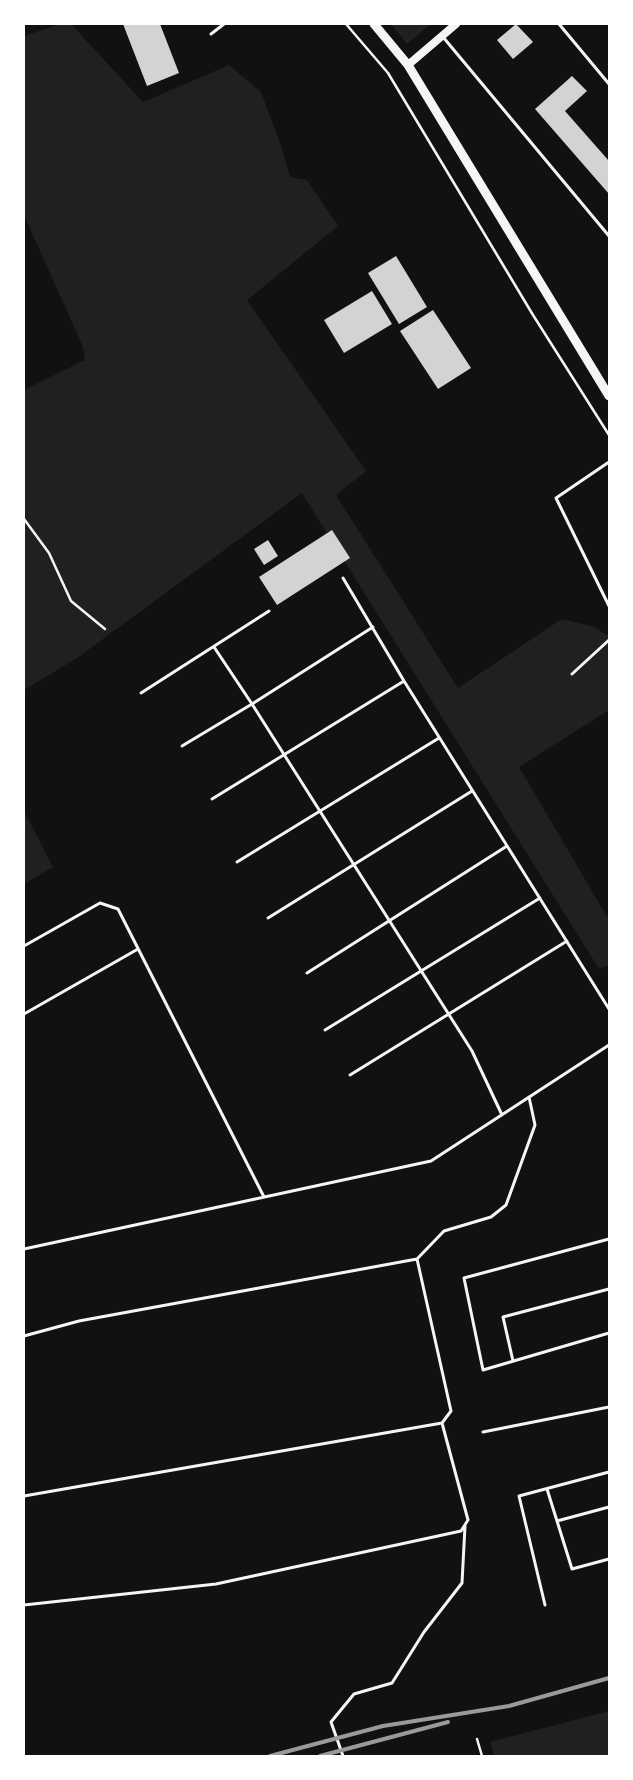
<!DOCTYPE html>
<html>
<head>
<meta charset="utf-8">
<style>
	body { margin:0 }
	#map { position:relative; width:633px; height:1780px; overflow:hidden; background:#111; font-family:Barlow,sans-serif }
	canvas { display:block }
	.frame { position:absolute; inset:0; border:25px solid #fff; pointer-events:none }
</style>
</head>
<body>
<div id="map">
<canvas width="633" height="1780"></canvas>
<div class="frame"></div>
</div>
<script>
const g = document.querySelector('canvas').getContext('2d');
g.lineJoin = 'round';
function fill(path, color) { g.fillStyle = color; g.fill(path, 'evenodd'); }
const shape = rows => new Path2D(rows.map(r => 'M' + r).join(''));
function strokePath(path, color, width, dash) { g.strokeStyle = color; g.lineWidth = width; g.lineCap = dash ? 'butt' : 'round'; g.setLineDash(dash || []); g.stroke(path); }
fill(shape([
	[60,24,71,24,143,102,229,65,261,92,281,146,290,177,307,180,338,226,247,300,366,471,336,495,458,688,562,619,594,627,609,636,609,710,519,767,609,920,609,965,599,969,302,493,77,658,24,690,24,390,85,360,83,347,24,215,24,36],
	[391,24,431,24,407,44],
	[24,811,53,867,24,884],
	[609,1711,609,1756,494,1756,490,1742]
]), '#202020');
fill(shape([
	[123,24,160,24,179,73,147,86],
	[516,24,533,42,513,59,497,40],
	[572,76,587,91,565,111,609,161,609,194,535,109],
	[396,256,427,307,399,324,368,273],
	[372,291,392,324,344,353,324,320],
	[433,310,471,368,438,389,400,331],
	[332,530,350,558,277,605,259,577],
	[268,540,278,556,264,565,254,549]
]), '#d3d3d3');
strokePath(shape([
	[346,24,388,73,533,315,609,435],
	[24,519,49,553,71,601,105,629],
	[477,1739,482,1756]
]), '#f5f5f5', 2.5);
strokePath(shape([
	[559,24,609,84],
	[211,34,224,24],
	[443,37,609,236],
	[609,462,556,498,609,606],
	[343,578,404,681,609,1009],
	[214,647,252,704,472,1051,502,1115],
	[572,674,609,640],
	[141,693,269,611],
	[182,746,252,704,373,627],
	[212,799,404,681],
	[237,862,439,738],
	[268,918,472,791],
	[24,946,100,903,118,909,264,1197],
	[307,973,507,846],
	[24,1014,138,949],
	[325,1030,540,898],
	[350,1075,567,941],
	[609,1239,464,1278,483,1370,609,1333],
	[24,1249,431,1161,609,1045],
	[24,1336,79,1321,417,1259,444,1231,491,1217,506,1205,535,1125,529,1097],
	[513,1361,503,1317,609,1289],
	[483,1432,609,1407],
	[547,1489,572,1569,609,1559],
	[24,1496,442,1423,451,1411,417,1259],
	[557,1521,609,1507],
	[24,1605,216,1584,461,1531,468,1520,442,1423],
	[545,1605,519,1496,609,1472],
	[343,1756,331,1722,354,1694,392,1683,424,1632,462,1583,465,1526]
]), '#f5f5f5', 3);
strokePath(shape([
	[408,65,456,24]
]), '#f5f5f5', 8);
strokePath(shape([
	[374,24,408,65,609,396]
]), '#f5f5f5', 9);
strokePath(shape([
	[270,1756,383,1726,509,1706,609,1678],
	[320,1756,448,1722]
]), '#9a9a9a', 4);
</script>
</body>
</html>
